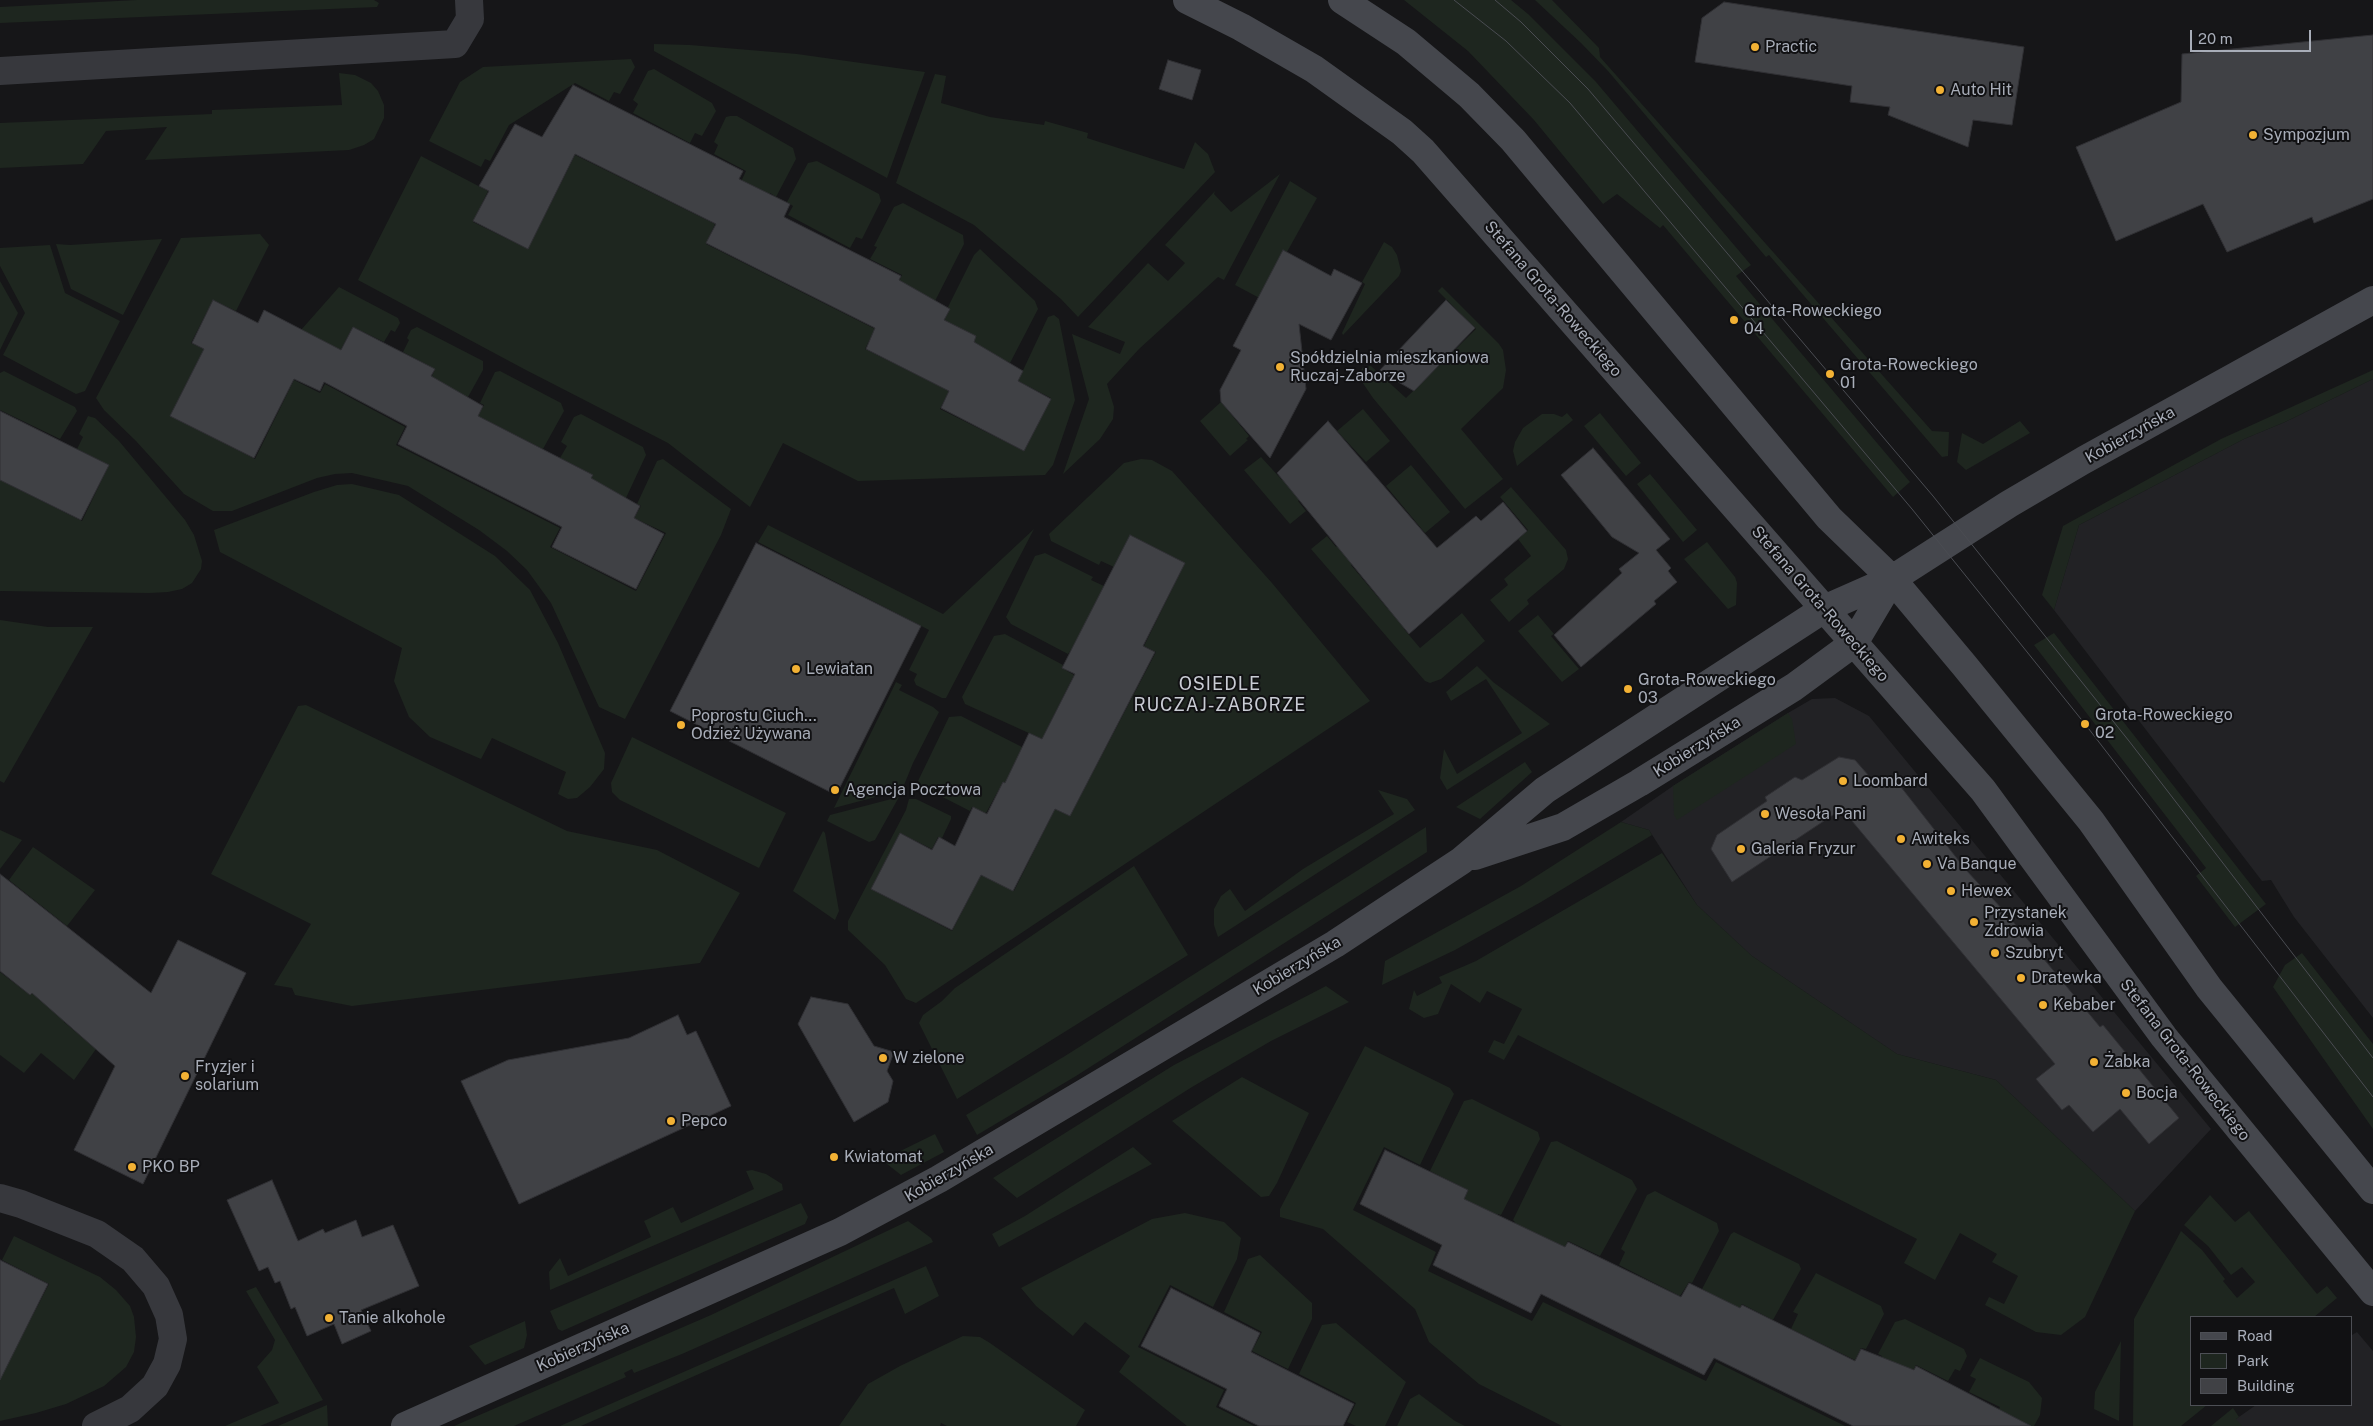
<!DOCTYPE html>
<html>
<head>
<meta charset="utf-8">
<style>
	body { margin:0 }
	#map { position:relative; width:2373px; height:1426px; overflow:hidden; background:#161618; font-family:"Public Sans",sans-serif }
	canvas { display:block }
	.legend { position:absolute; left:2190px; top:1316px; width:162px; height:90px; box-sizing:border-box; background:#111113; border:1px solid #4d4f55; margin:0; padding:6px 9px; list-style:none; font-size:15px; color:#a8adb8 }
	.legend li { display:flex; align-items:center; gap:10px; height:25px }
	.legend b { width:25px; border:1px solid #4d4f55 }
	.scale { position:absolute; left:2190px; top:30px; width:121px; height:22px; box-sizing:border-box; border:2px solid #a8adb8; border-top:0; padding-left:6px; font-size:15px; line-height:18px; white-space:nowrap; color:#a8adb8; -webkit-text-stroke:4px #111113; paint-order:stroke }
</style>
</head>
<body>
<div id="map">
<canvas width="2373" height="1426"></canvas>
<ul class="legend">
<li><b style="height:6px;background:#45474d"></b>Road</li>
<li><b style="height:14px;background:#1e261f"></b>Park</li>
<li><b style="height:14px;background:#404145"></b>Building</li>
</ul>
<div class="scale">20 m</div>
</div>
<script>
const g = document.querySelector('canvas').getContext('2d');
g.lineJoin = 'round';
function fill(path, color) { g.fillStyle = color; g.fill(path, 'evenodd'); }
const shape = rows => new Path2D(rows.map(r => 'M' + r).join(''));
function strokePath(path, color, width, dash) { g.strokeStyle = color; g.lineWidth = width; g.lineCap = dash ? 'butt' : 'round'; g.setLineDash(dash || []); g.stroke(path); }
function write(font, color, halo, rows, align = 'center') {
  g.font = font + ' "Public Sans",sans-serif'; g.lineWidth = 4; g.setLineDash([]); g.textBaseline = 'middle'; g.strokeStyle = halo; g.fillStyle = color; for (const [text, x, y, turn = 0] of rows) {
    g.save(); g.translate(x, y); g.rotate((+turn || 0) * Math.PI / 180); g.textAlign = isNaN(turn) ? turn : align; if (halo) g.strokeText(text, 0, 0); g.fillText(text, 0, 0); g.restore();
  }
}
fill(shape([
	[2373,379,2373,1018,2294,917,2271,880,2262,881,2054,610,2079,525,2244,439,2285,422],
	[1835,698,1869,716,2211,1129,2135,1211,1996,1080,1897,1054,1752,956,1697,905,1649,830,1621,822,1673,786,1788,713,1812,699],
	[2357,1332,2373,1351,2373,1426,2230,1426,2236,1419,2256,1405,2352,1405,2352,1335]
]), '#222225');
fill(shape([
	[137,0,374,0,379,3,377,7,0,23,0,7],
	[1404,0,1511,0,1528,14,1596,82,1751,265,1736,276,1910,482,1893,497,1663,225,1660,228,1617,194,1603,204,1534,120,1468,51],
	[1535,0,1552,0,1599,48,1600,57,1932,431,1949,432,1948,456,1942,457,1769,255,1766,257,1608,71,1581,43],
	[654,44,690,45,797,54,925,72,887,178,654,51],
	[631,59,635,67,620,94,614,92,609,101,575,83,509,125,490,161,485,159,481,167,429,141,460,82,483,67],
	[654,69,712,103,716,111,702,136,695,133,690,143,633,113,638,104,633,100,648,71],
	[339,73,355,75,371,83,378,91,384,105,384,118,374,139,364,145,349,150,145,160,167,127,106,131,83,164,0,168,0,123,212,114,212,110,342,105],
	[935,74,946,76,941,103,990,117,1044,125,1045,121,1088,133,1087,138,1184,169,1195,142,1208,154,1215,172,1078,317,1061,299,974,225,896,183],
	[730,116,737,116,793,148,796,159,776,197,770,193,765,204,737,190,746,171,714,154,718,145,714,142,726,117],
	[575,155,715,224,706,244,875,329,865,349,949,391,940,409,1024,451,1051,398,1018,381,1048,317,1054,315,1059,319,1075,400,1053,465,1045,475,858,481,783,443,750,507,668,443,524,369,358,280,421,156,488,191,473,222,528,249],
	[817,161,879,194,881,201,862,239,856,237,850,248,788,215,793,206,787,202,808,163],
	[1280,174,1224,280,1218,277,1139,349,1107,384,1114,407,1113,419,1100,439,1063,474,1089,399,1072,334,1120,354,1125,342,1088,327,1148,263,1168,281,1185,263,1165,245,1215,191,1214,194,1231,212],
	[1290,181,1317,198,1287,252,1283,250,1267,302,1235,285],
	[903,203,963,235,964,244,935,301,893,294,902,275,870,259,877,247,874,246,894,207],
	[260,234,269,245,236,311,213,300,191,343,204,349,170,416,255,459,294,380,320,393,325,384,405,427,396,445,560,528,550,547,636,591,666,533,634,518,641,506,637,504,657,461,663,459,731,509,721,535,625,719,599,707,551,603,527,570,507,551,479,530,408,486,352,473,335,474,317,478,232,511,213,511,184,494,136,441,104,410,96,398,181,238],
	[162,239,123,315,71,289,56,244,70,245],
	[1384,242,1392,247,1397,255,1401,271,1399,276,1343,335,1342,333,1365,284,1362,282],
	[50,245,65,293,120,321,85,391,76,394,3,355,25,313,0,266,0,248],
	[980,249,1035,301,1038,309,1010,363,1007,361,1000,373,966,356,976,336,944,320,950,309,948,307,974,255],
	[0,281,18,313,0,350],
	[339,287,398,318,400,323,395,332,391,330,384,342,353,327,335,360,301,330],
	[1442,287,1499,344,1503,350,1506,370,1503,388,1461,429,1503,479,1465,509,1373,398,1358,376,1363,367,1371,366,1406,398,1476,329,1438,291],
	[417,327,483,361,483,370,468,397,465,396,460,406,426,389,435,369,403,352,409,340,407,338,411,330],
	[2373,370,2373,379,2285,422,2244,439,2079,525,2054,610,2042,595,2063,526,2221,439],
	[4,371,75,407,77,411,60,439,0,410,0,373],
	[500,371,561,403,564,411,543,449,478,416,484,405,480,403,495,372],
	[1221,402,1249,436,1246,439,1248,440,1230,456,1200,421],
	[1363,409,1390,441,1366,462,1337,431],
	[1567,413,1573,420,1517,466,1513,451,1515,442,1523,428,1542,414,1554,414,1562,417],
	[1600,413,1641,463,1626,476,1584,426],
	[581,414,643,447,646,455,626,498,584,493,593,475,560,458,567,446,561,442,574,417],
	[88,416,95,418,119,441,185,520,194,535,202,561,201,569,192,583,182,589,168,592,149,593,0,591,0,480,82,521,109,465,77,449,83,437,79,434],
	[2020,421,2030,433,1966,470,1957,462,1962,433,1983,444],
	[1261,457,1282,480,1285,477,1302,497,1298,501,1306,511,1290,524,1244,470],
	[1141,459,1152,460,1172,471,1272,583,1370,701,916,1003,906,999,885,965,848,930,848,921,906,810,909,799,916,799,951,816,951,819,942,838,938,837,932,849,900,833,871,889,952,931,981,875,1014,891,1055,809,1070,816,1156,652,1144,646,1185,563,1130,535,1114,567,1101,561,1099,565,1051,541,1049,534,1124,463],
	[1411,465,1450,512,1425,533,1386,486],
	[1650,474,1697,530,1683,542,1637,484],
	[352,484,399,495,495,556,530,590,558,643,605,753,604,769,590,787,577,798,568,799,558,794,566,772,492,738,481,759,430,737,409,717,394,681,402,648,220,552,214,530,314,492,337,485],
	[1511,487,1566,550,1568,559,1564,569,1527,600,1529,604,1509,622,1490,600,1508,585,1504,579,1531,556,1518,539,1528,530,1500,497],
	[768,525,943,614,1034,529,946,698,942,698,916,685,914,680,917,674,909,670,929,630,758,542],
	[1327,536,1336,547,1341,542,1356,560,1351,565,1388,609,1394,605,1409,624,1404,629,1420,648,1462,613,1485,641,1441,679,1430,683,1425,681,1311,549],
	[1707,542,1735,577,1737,583,1736,605,1728,609,1684,559],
	[1045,553,1093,577,1091,580,1104,586,1088,618,1083,657,1071,650,1068,654,1011,624,1006,617,1035,556],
	[1538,615,1554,634,1551,636,1579,669,1562,682,1518,631],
	[0,620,48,627,93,627,4,783,0,781],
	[2054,633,2266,904,2235,927,2196,876,2206,868,2034,645],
	[1005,634,1063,665,1062,668,1074,675,1042,739,965,704,962,697,994,636],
	[1477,666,1493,682,1550,724,1447,790,1440,778,1444,749,1457,774,1522,733,1486,679,1451,701,1446,692],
	[896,682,902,685,899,690,933,707,939,712,913,763,902,790,834,808],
	[306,705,567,831,657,850,740,893,700,963,352,1006,295,995,292,988,274,985,311,924,211,874,298,706],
	[1788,713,1792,719,1796,744,1677,820,1674,815,1673,786],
	[961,716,1022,747,1017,788,1003,782,986,813,972,807,970,811,921,786,918,781,949,717],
	[632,737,786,813,759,868,620,800,612,792,611,783],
	[1525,762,1532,772,1480,819,1456,807],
	[1378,790,1407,799,1415,810,1218,937,1214,925,1214,909,1221,896,1230,889,1245,911,1303,869,1394,814],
	[899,797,875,840,869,842,827,821,830,815],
	[1621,822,1649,830,1652,835,1541,902,1455,950,1382,985,1385,961,1521,886],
	[1426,827,1427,852,1076,1076,977,1135,966,1115,1065,1056],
	[0,830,22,840,0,869],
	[823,831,825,833,839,911,835,920,793,891],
	[33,847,95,890,67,926,9,880],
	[1662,853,1697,905,1752,956,1897,1054,1996,1080,2135,1211,2085,1317,2061,1335,2036,1332,1985,1305,1989,1297,2004,1304,2018,1276,1992,1262,1997,1254,1960,1233,1935,1280,1904,1263,1917,1239,1518,1035,1504,1060,1488,1052,1494,1040,1504,1044,1522,1009,1487,991,1480,1003,1451,984,1438,1014,1424,1018,1409,1009,1414,990,1417,996,1442,983,1439,977,1476,961],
	[1134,866,1188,955,957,1099,919,1023,923,1015,942,1001,955,988],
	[2302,953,2373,1044,2373,1129,2273,987,2285,965],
	[0,972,30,995,34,991,67,1017,64,1022,96,1049,74,1080,41,1053,24,1073,0,1055],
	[1326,986,1349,1002,1271,1041,1192,1087,1017,1198,993,1178,1174,1065],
	[1365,1046,1450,1088,1454,1094,1420,1165,1384,1147,1353,1210,1436,1252,1428,1271,1532,1321,1543,1302,1706,1381,1716,1362,1845,1426,1562,1426,1479,1384,1429,1342,1415,1309,1323,1229,1280,1217,1280,1209],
	[1242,1077,1309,1113,1277,1183,1269,1196,1261,1197,1172,1121],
	[1472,1099,1538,1132,1540,1139,1501,1215,1498,1214,1492,1227,1458,1210,1468,1190,1430,1171,1464,1101],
	[935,1134,944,1152,901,1175,882,1160],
	[1557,1141,1632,1180,1637,1189,1600,1256,1568,1241,1558,1259,1509,1236,1515,1222,1513,1220,1551,1142],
	[1133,1147,1152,1164,999,1247,992,1234,1025,1216],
	[752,1170,766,1174,782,1184,783,1190,550,1290,549,1272,560,1258,568,1276,651,1237,644,1221,673,1207,681,1223,754,1189,746,1171],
	[1655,1191,1717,1223,1719,1231,1692,1283,1689,1282,1680,1296,1619,1265,1625,1252,1621,1249,1647,1195],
	[2210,1195,2235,1222,2249,1211,2317,1294,2327,1286,2337,1298,2314,1317,2192,1317,2192,1405,2207,1405,2181,1426,2133,1426,2134,1319,2181,1231,2202,1250,2225,1279,2223,1281,2237,1298,2255,1282,2242,1267,2231,1275,2208,1246,2184,1225],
	[801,1203,808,1217,805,1224,562,1331,558,1329,550,1311],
	[1185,1213,1224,1222,1241,1238,1237,1259,1213,1307,1170,1285,1138,1347,1224,1390,1216,1407,1254,1426,1187,1426,1119,1372,1130,1356,1085,1322,1073,1336,1036,1306,1021,1288,1152,1219],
	[908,1221,931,1238,933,1242,682,1354,634,1373,632,1369,624,1373,626,1377,514,1426,454,1426,711,1315],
	[1734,1232,1799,1264,1801,1269,1773,1320,1742,1304,1732,1322,1699,1306,1706,1291,1702,1289,1731,1234],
	[14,1236,100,1277,116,1290,130,1306,134,1317,136,1337,134,1352,126,1367,104,1386,66,1404,36,1413,0,1421,0,1365,6,1367,49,1284,2,1260],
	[1260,1255,1312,1303,1312,1319,1288,1369,1252,1351,1262,1332,1224,1312,1248,1259],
	[926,1266,939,1296,905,1314,894,1288,581,1426,560,1426],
	[1816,1273,1881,1306,1884,1314,1866,1349,1861,1348,1855,1360,1791,1329,1798,1314,1793,1312],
	[256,1287,323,1400,260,1426,225,1426,279,1403,257,1367,272,1350,275,1340,246,1291],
	[1905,1319,1964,1349,1967,1356,1960,1371,1955,1369,1948,1381,1916,1365,1905,1386,1875,1370,1882,1356,1878,1354,1895,1322],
	[525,1321,527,1335,524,1348,485,1365,469,1346],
	[1336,1323,1406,1382,1385,1426,1356,1426,1347,1422,1356,1403,1299,1374,1322,1325],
	[963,1336,980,1337,990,1343,1085,1410,1076,1426,947,1426,941,1423,940,1426,839,1426,868,1384,900,1366],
	[2121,1341,2119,1421,2094,1409,2095,1392],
	[1980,1358,2029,1382,2042,1398,2040,1415,2034,1426,1991,1426,2000,1407,1969,1392,1976,1379,1970,1376],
	[1419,1394,1455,1421,1465,1426,1397,1426,1410,1399],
	[327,1405,328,1426,278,1426],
	[2233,1408,2239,1417,2236,1419,2242,1426,2211,1426]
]), '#1e261f');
const building = shape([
	[1724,2,2024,47,2012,125,1973,120,1968,147,1888,115,1890,107,1850,102,1852,86,1695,62,1702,18,1724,2],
	[2373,35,2373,199,2314,223,2312,217,2227,252,2203,204,2116,241,2076,147,2181,102,2182,54,2373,35],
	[1168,60,1201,70,1192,100,1159,89,1168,60],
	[573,85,743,171,739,179,790,204,784,217,901,276,899,280,950,309,944,320,976,336,974,342,1023,371,1018,381,1051,399,1024,451,941,408,949,391,866,349,875,328,706,243,716,224,575,154,528,249,473,221,489,191,479,186,515,124,542,137,573,85],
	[1283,250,1331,276,1334,269,1362,283,1331,340,1299,324,1306,389,1270,458,1221,402,1220,390,1241,350,1233,346,1283,250],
	[213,300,258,323,264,310,341,350,353,327,384,343,435,369,431,376,483,406,478,416,593,475,591,478,640,506,634,518,664,534,636,589,552,547,562,527,398,444,407,426,324,382,320,391,294,379,254,458,170,416,204,349,192,343,213,300],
	[1446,300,1475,328,1414,391,1379,371,1446,300],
	[0,411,109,465,81,520,0,480,0,411],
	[1328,421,1437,548,1476,516,1481,521,1503,502,1527,531,1409,634,1277,473,1328,421],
	[1593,448,1670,539,1656,550,1671,568,1668,571,1677,582,1654,601,1656,604,1581,667,1554,635,1622,573,1619,569,1639,553,1612,537,1561,475,1593,448],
	[1130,535,1185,563,1143,646,1155,652,1070,816,1055,809,1013,891,981,875,952,930,871,889,900,833,932,850,939,837,955,846,973,807,987,814,1003,782,1005,783,1029,733,1042,739,1075,674,1062,668,1130,535],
	[756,543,921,626,836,795,670,711,756,543],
	[1839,757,1855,760,1876,784,1901,787,1966,870,2005,912,2100,1027,2103,1025,2179,1118,2149,1144,2120,1109,2093,1132,2069,1105,2062,1110,2036,1079,2055,1064,1842,809,1732,882,1711,849,1717,835,1767,801,1765,797,1795,777,1802,780,1839,757],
	[0,874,151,993,178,940,246,973,143,1184,74,1150,115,1066,32,993,30,995,0,971,0,874],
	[811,997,848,1004,874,1046,894,1052,887,1071,893,1081,888,1102,854,1122,798,1024,811,997],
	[678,1015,687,1035,696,1031,731,1106,519,1204,461,1081,508,1060,629,1038,678,1015],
	[1385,1150,1468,1190,1464,1199,1565,1247,1568,1242,1681,1297,1689,1283,1740,1308,1742,1305,1855,1361,1861,1349,1914,1370,1916,1366,2031,1426,1853,1426,1714,1358,1704,1375,1541,1294,1531,1313,1433,1265,1442,1245,1360,1204,1385,1150],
	[272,1180,298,1241,323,1229,325,1233,356,1220,362,1237,393,1225,419,1286,361,1310,371,1331,342,1344,334,1324,307,1336,295,1307,291,1309,280,1281,275,1283,268,1267,259,1271,227,1200,272,1180],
	[0,1260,48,1284,0,1380,0,1260],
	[1171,1288,1260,1333,1251,1352,1354,1404,1343,1426,1259,1426,1219,1406,1227,1389,1141,1346,1171,1288]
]);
fill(building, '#404145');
strokePath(building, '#303034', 1);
strokePath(shape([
	[0,71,455,44,470,19,469,0],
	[0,1198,21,1204,97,1234,133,1259,156,1286,169,1315,173,1339,167,1364,155,1386,130,1409,96,1426]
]), '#37383d', 28);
strokePath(shape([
	[1187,0,1241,27,1314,69,1402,132,1423,151,1983,790,2164,1037,2373,1292],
	[1342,0,1406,42,1469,95,1513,140,1829,518,1892,579,1964,665,2091,821,2209,988,2373,1190],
	[1475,856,1563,827,1639,783,1794,687,1854,643,1892,579],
	[405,1426,840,1232,939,1179,1335,944,1461,861,1545,790,1824,609,1892,579,2009,504,2084,460,2373,300]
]), '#45474d', 28);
strokePath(shape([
	[1454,0,1506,41,1570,103,1912,509,2085,724,2373,1097],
	[1495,0,1521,22,1588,89,1933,496,2129,741,2373,1058]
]), '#4a4c52', 1);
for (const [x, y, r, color] of [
	[1755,47,5,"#f2b134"],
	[1940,90,5,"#f2b134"],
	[2253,135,5,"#f2b134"],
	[1734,320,5,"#f2b134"],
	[1280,367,5,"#f2b134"],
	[1830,374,5,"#f2b134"],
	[796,669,5,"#f2b134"],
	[1628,689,5,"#f2b134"],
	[2085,724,5,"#f2b134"],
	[681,725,5,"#f2b134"],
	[1843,781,5,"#f2b134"],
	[835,790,5,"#f2b134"],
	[1765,814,5,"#f2b134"],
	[1901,839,5,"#f2b134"],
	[1741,849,5,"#f2b134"],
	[1927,864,5,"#f2b134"],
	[1951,891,5,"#f2b134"],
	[1974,922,5,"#f2b134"],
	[1995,953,5,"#f2b134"],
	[2021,978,5,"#f2b134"],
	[2043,1005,5,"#f2b134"],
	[883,1058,5,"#f2b134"],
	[2094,1062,5,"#f2b134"],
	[185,1076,5,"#f2b134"],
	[2126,1093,5,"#f2b134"],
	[671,1121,5,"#f2b134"],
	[834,1157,5,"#f2b134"],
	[132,1167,5,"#f2b134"],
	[329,1318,5,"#f2b134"]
]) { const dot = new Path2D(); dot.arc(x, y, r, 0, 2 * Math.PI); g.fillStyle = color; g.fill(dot); strokePath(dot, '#111113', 2); }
write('16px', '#a8adb8', '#111113', [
	["Practic",1765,47],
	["Auto Hit",1950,90],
	["Sympozjum",2263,135],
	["Grota-Roweckiego",1744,311],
	["04",1744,329],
	["Spółdzielnia mieszkaniowa",1290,358],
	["Ruczaj-Zaborze",1290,376],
	["Grota-Roweckiego",1840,365],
	["01",1840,383],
	["Lewiatan",806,669],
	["Grota-Roweckiego",1638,680],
	["03",1638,698],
	["Grota-Roweckiego",2095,715],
	["02",2095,733],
	["Poprostu Ciuch...",691,716],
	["Odzież Używana",691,734],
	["Loombard",1853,781],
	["Agencja Pocztowa",845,790],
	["Wesoła Pani",1775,814],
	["Awiteks",1911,839],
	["Galeria Fryzur",1751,849],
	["Va Banque",1937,864],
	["Hewex",1961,891],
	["Przystanek",1984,913],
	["Zdrowia",1984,931],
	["Szubryt",2005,953],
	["Dratewka",2031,978],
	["Kebaber",2053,1005],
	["W zielone",893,1058],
	["Żabka",2104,1062],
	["Fryzjer i",195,1067],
	["solarium",195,1085],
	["Bocja",2136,1093],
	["Pepco",681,1121],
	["Kwiatomat",844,1157],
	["PKO BP",142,1167],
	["Tanie alkohole",339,1318]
], 'left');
write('16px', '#a8adb8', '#111113', [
	["Stefana Grota-Roweckiego",1553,299,49],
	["Kobierzyńska",2130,435,-29],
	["Stefana Grota-Roweckiego",1820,604,49],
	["Kobierzyńska",1697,747,-32],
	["Kobierzyńska",1297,966,-31],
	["Stefana Grota-Roweckiego",2185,1060,52],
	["Kobierzyńska",949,1173,-30],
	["Kobierzyńska",583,1347,-24]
]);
g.letterSpacing = '1px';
write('18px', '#c9ccd4', '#111113', [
	["OSIEDLE",1220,684],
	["RUCZAJ-ZABORZE",1220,705]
]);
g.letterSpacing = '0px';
</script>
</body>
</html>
